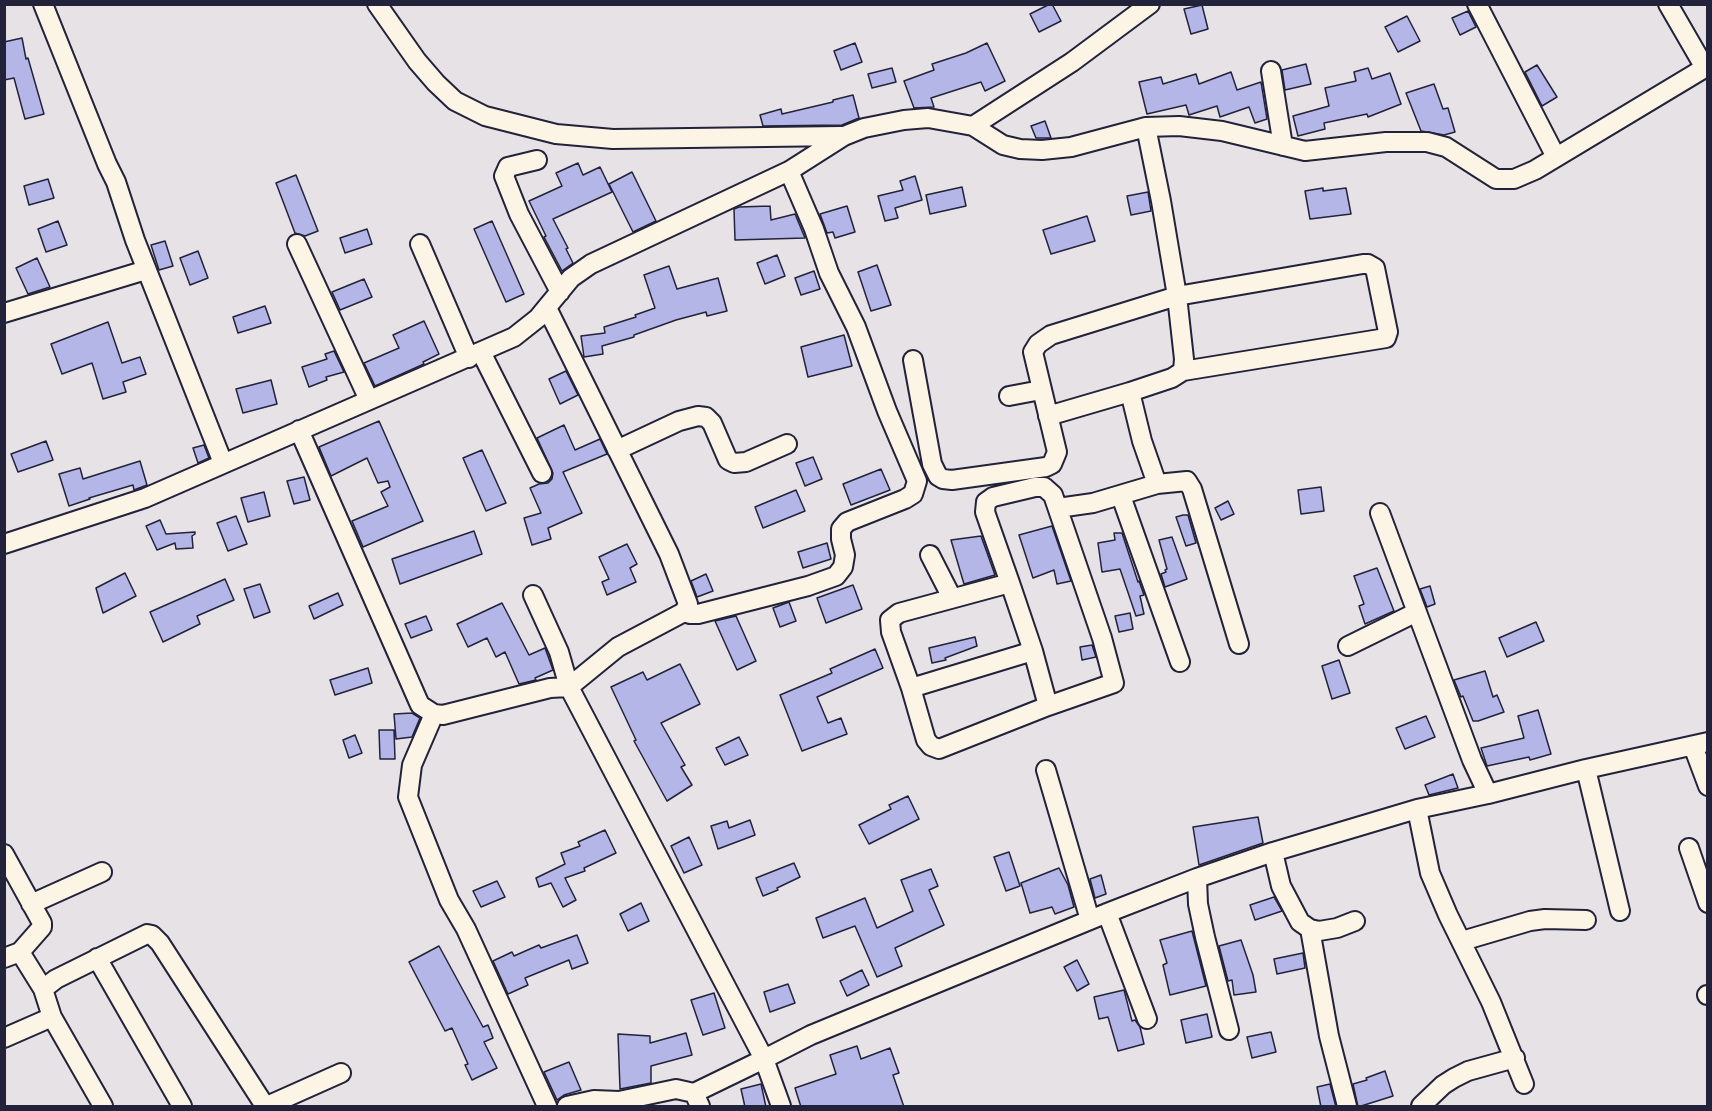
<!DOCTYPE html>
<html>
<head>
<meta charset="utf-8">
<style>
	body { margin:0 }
	#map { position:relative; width:1712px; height:1111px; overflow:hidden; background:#e6e2e6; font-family:Pangolin,sans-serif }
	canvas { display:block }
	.frame { position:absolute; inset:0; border:6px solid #22223b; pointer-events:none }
</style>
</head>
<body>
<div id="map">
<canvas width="1712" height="1111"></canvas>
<div class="frame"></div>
</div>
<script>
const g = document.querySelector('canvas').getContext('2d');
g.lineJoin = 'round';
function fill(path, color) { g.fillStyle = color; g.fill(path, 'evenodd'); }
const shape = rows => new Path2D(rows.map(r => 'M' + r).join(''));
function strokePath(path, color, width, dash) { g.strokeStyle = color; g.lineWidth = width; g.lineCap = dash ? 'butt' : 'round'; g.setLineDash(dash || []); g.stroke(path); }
const building = shape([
	[1050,4,1052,4,1061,21,1039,32,1030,14,1050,4],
	[1202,5,1208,29,1191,34,1184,9,1202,5],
	[1468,11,1476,27,1460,35,1452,18,1468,11],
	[1407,16,1420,41,1398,52,1385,27,1407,16],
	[22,38,26,59,28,58,44,114,25,119,14,78,4,80,4,42,22,38],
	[855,43,862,62,841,70,834,51,855,43],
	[987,43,1005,81,985,91,981,82,931,98,934,107,914,108,904,81,934,70,932,64,966,53,987,43],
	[1306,64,1311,84,1285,90,1282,70,1306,64],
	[1537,65,1557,97,1542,106,1525,72,1537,65],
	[892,68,896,82,872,88,868,74,892,68],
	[1368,68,1372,79,1390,73,1401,104,1368,117,1367,114,1324,123,1325,129,1298,136,1293,116,1329,106,1325,88,1356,81,1354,72,1368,68],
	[1231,72,1237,90,1261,82,1267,119,1255,123,1249,107,1220,117,1217,106,1189,115,1186,105,1147,114,1139,82,1161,77,1163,84,1196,74,1199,84,1231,72],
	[1434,84,1443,109,1448,108,1455,132,1444,135,1421,131,1406,93,1434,84],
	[853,95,859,118,842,125,763,126,760,115,781,109,782,114,833,102,833,100,853,95],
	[1045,121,1051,138,1036,138,1031,126,1045,121],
	[578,163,583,175,600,167,612,192,553,219,568,248,566,249,573,263,562,271,544,237,546,236,529,201,562,186,556,173,578,163],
	[632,172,656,221,633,232,609,184,632,172],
	[296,175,318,231,305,236,295,233,276,183,296,175],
	[915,176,922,200,895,208,898,218,885,221,878,196,903,190,900,181,915,176],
	[48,179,54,198,29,205,24,186,48,179],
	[962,187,966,206,930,214,926,195,962,187],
	[1323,188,1323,191,1346,188,1351,214,1310,219,1305,191,1323,188],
	[1148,192,1151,211,1131,215,1127,196,1148,192],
	[770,206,771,220,795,214,805,238,735,240,734,209,739,207,770,206],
	[847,206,855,232,835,238,833,232,827,233,820,214,847,206],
	[1087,216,1095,241,1051,254,1043,230,1087,216],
	[58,221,67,245,46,252,38,229,58,221],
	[492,221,524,294,506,302,474,229,492,221],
	[367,229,372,244,345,253,340,238,367,229],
	[165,241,173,266,159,270,151,245,165,241],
	[198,251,208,278,190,285,180,258,198,251],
	[777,255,785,276,765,284,757,263,777,255],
	[37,258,50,287,28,294,16,268,37,258],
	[877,265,891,305,871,311,858,272,877,265],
	[669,266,677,289,718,278,727,311,707,316,706,312,676,320,634,335,634,337,602,346,603,354,584,357,581,336,605,333,604,327,636,317,635,315,655,308,644,275,669,266],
	[814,271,820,289,801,295,795,278,814,271],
	[364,279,372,297,340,310,332,292,364,279],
	[265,306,271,323,238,333,233,317,265,306],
	[424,321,439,354,423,362,424,364,375,386,364,363,399,348,393,335,424,321],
	[108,322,122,363,140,357,146,374,123,382,126,392,103,399,92,363,62,374,51,344,108,322],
	[844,335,852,366,808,377,801,347,844,335],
	[334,351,344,372,326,377,327,380,309,387,302,367,327,359,325,354,334,351],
	[566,371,578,395,560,404,549,379,566,371],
	[271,380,277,404,243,413,236,389,271,380],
	[379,421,423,521,363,547,352,521,388,506,381,492,390,487,388,481,378,483,367,458,331,476,319,447,379,421],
	[564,425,575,450,600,439,607,454,563,472,582,513,548,528,551,539,532,545,524,518,541,513,530,488,539,484,548,483,552,479,553,473,537,438,564,425],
	[46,441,53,460,18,472,11,454,46,441],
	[204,445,209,458,198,463,193,448,204,445],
	[482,450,506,503,486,511,463,458,482,450],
	[813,457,822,479,805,486,796,463,813,457],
	[140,461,147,485,134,490,133,485,89,498,90,499,69,506,59,474,80,468,83,479,140,461],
	[881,469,890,490,851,505,843,484,881,469],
	[304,477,310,500,294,504,287,481,304,477],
	[1321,487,1324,511,1301,514,1298,490,1321,487],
	[796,490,805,511,763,528,755,507,796,490],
	[264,492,270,516,248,522,241,498,264,492],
	[1228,501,1234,514,1221,520,1215,508,1228,501],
	[1183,515,1188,515,1196,543,1186,546,1176,517,1183,515],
	[236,516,247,544,228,551,217,523,236,516],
	[160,520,166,534,195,532,195,534,192,536,193,548,176,549,175,543,157,550,146,526,160,520],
	[1052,526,1071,581,1057,584,1054,570,1033,578,1019,535,1052,526],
	[474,531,482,554,400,584,392,559,474,531],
	[1114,533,1122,533,1138,582,1139,581,1144,595,1140,596,1144,614,1136,616,1120,569,1102,572,1098,543,1115,540,1114,533],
	[981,536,995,575,964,584,951,540,981,536],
	[1172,537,1187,579,1165,587,1161,574,1166,572,1165,570,1167,569,1159,540,1172,537],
	[827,543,831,559,803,568,798,552,827,543],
	[627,544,637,564,630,568,636,582,607,595,602,582,609,579,599,557,627,544],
	[1377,568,1394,611,1365,624,1359,606,1364,604,1354,576,1377,568],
	[125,573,136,596,103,613,96,588,125,573],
	[706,574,713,591,697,597,691,581,706,574],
	[225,579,234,600,197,616,200,624,163,642,150,612,225,579],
	[260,584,270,612,254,618,244,589,260,584],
	[853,585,862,609,826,623,817,598,853,585],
	[1430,586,1435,604,1427,607,1420,589,1430,586],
	[338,593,343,605,314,619,309,606,338,593],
	[789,602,796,621,780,627,773,608,789,602],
	[502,603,529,655,545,648,553,670,535,678,536,680,519,684,505,652,496,657,487,638,468,647,457,624,502,603],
	[1130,613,1133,629,1119,632,1115,616,1130,613],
	[426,616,432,630,411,638,405,624,426,616],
	[736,616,756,661,737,670,715,621,736,616],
	[1536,622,1544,641,1507,657,1499,638,1536,622],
	[975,637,977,646,945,658,946,660,932,663,929,648,975,637],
	[1092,645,1096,657,1082,660,1080,647,1092,645],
	[875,649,883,668,817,697,828,723,841,718,847,734,802,751,780,695,832,673,830,669,875,649],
	[1339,660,1350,693,1332,699,1322,666,1339,660],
	[680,664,700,704,661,723,685,765,681,767,692,785,667,801,634,741,636,740,611,687,643,672,647,680,680,664],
	[368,668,372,683,335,695,330,680,368,668],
	[1485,671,1493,697,1497,695,1504,712,1478,721,1473,721,1463,696,1461,697,1454,680,1485,671],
	[1538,710,1551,754,1530,760,1529,757,1487,766,1481,748,1524,738,1518,716,1538,710],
	[412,713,420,718,412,737,396,739,394,714,412,713],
	[1426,716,1435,737,1405,749,1396,728,1426,716],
	[379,730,394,730,395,759,380,759,379,730],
	[355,735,362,753,349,758,343,740,355,735],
	[739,737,748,755,725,765,716,748,739,737],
	[1453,774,1458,788,1429,795,1425,785,1453,774],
	[908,796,919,819,869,844,859,825,891,809,889,805,908,796],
	[1258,817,1263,843,1199,865,1193,827,1258,817],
	[750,820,755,835,718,849,711,826,727,821,729,828,750,820],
	[605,830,616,853,584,868,585,871,565,878,576,900,563,907,551,883,539,887,536,878,565,864,561,853,580,846,578,842,605,830],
	[689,837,702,865,684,873,671,846,689,837],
	[1009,852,1020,886,1006,891,994,857,1009,852],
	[794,863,800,877,777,888,778,890,763,896,756,878,794,863],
	[1059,868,1068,885,1074,907,1055,914,1052,907,1030,913,1021,883,1059,868],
	[931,869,938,886,929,890,944,925,895,948,902,966,877,977,855,926,823,938,816,918,865,898,877,928,913,911,901,880,931,869],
	[1101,875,1106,894,1095,898,1090,879,1101,875],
	[497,881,505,897,481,907,473,891,497,881],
	[1274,897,1282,911,1255,920,1250,905,1274,897],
	[641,903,649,921,628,931,620,914,641,903],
	[1192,931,1206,986,1170,995,1163,965,1167,963,1160,940,1192,931],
	[577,935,588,963,572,969,569,960,525,978,528,985,508,994,493,961,512,952,514,956,539,945,541,948,577,935],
	[1241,940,1253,975,1256,992,1234,995,1232,980,1228,981,1219,946,1241,940],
	[439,946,483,1027,488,1025,493,1038,484,1042,497,1068,472,1080,465,1065,468,1064,452,1028,445,1031,409,962,439,946],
	[1303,953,1305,968,1277,974,1274,959,1303,953],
	[1077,960,1089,984,1077,991,1064,967,1077,960],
	[862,970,869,985,847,996,840,981,862,970],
	[788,984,795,1003,770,1012,764,992,788,984],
	[1124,990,1132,1021,1135,1020,1140,1027,1144,1044,1118,1051,1108,1017,1099,1019,1094,997,1124,990],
	[714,993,725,1028,703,1035,691,1000,714,993],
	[1207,1014,1212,1037,1186,1043,1181,1020,1207,1014],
	[1271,1032,1276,1052,1252,1058,1247,1037,1271,1032],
	[686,1033,692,1055,651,1066,651,1083,620,1089,618,1034,650,1036,650,1043,686,1033],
	[857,1046,861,1059,890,1048,899,1073,893,1075,904,1107,801,1107,795,1088,836,1074,830,1055,857,1046],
	[569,1062,581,1090,564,1095,557,1100,544,1072,569,1062],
	[1385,1071,1393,1096,1358,1107,1353,1084,1367,1080,1366,1078,1385,1071],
	[761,1084,766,1107,745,1107,741,1089,761,1084],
	[1330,1084,1336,1107,1321,1107,1317,1087,1330,1084]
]);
fill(building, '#b3b6e7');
strokePath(building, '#22223b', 1.5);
const street = shape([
	[43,4,107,164,116,182,135,240,223,463],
	[377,4,417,61,436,83,455,101,485,116,556,134,613,139,842,136],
	[1477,4,1556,157],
	[1668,4,1705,68],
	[1271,71,1283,146],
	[973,126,1072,62,1150,4],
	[1146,127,1161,201,1177,296,1184,359,1183,371,1172,378,1130,392,1142,441,1157,484],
	[537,160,508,167,504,176,519,214,560,292],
	[297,244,369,400],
	[420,244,469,358],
	[4,313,146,270],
	[481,352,542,473],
	[913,360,932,464,938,476,943,479,952,480,1046,467,1052,464,1057,452,1033,352,1038,344,1051,335,1177,296,1363,264,1368,264,1375,268,1388,332,1386,338,1183,371],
	[1009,396,1041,390],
	[1048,416,1130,392],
	[299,430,420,705,434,714,443,715,550,688,569,687,764,1059,694,1093,700,1106],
	[617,450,679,421,698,416,706,417,712,423,728,460,734,463,746,462,787,444],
	[1121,496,1180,662],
	[1058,508,1093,503,1157,484,1187,481,1192,489,1239,644],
	[1380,513,1472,760,1488,794,1586,769,1708,742],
	[4,544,145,498,514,337,538,318,571,278,591,264,789,171,844,136,864,128,904,120,928,118,973,126,1003,145,1020,149,1042,150,1071,147,1146,127,1179,126,1222,131,1305,151,1386,142,1427,142,1446,147,1496,179,1514,179,1535,170,1708,66],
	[930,555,952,598],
	[1010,583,899,613,890,620,891,632,911,688,926,740,931,746,939,749,1048,706,1114,683,1102,638,1053,495,1044,487,1035,487,993,497,986,502,985,512,1010,583,1033,651,1048,706],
	[533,595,559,652,569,687,618,647,684,612,688,604,669,554,547,308],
	[684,612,690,614,698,614,808,586,836,576,843,567,845,555,841,539,841,529,847,522,905,499,913,494,917,481,887,411,856,327,829,273,814,229,789,171],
	[1348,646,1417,612],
	[911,688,1033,651],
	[434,714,412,765,408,797,449,900,466,929,547,1106],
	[1693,746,1708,786],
	[1586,769,1620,911],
	[1046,770,1090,920],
	[1417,809,1430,873,1448,915,1491,1002,1524,1084],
	[1689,848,1708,903],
	[1273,852,1281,886,1300,922,1310,929,1319,931,1337,928,1355,921],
	[4,854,42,923,42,927,20,952,4,958],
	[1197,878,1198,904,1205,937,1229,1030],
	[31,904,102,872],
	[1107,913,1147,1019],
	[1310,929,1329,1036,1347,1106],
	[1462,941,1530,921,1545,919,1586,920],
	[20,952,43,989],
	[97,958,182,1106],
	[1707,995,1708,995],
	[4,1038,52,1017],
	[103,1106,52,1017,43,989,56,979,147,934,152,935,160,943,265,1106],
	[267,1106,341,1073],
	[567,1106,594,1100,619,1101,676,1089,694,1093],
	[781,1106,764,1059,811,1035,1107,913,1197,878,1273,852,1417,809,1488,794],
	[1421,1106,1443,1085,1454,1078,1468,1071,1515,1058]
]);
strokePath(street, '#22223b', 22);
strokePath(street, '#fcf5e5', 18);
</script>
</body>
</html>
